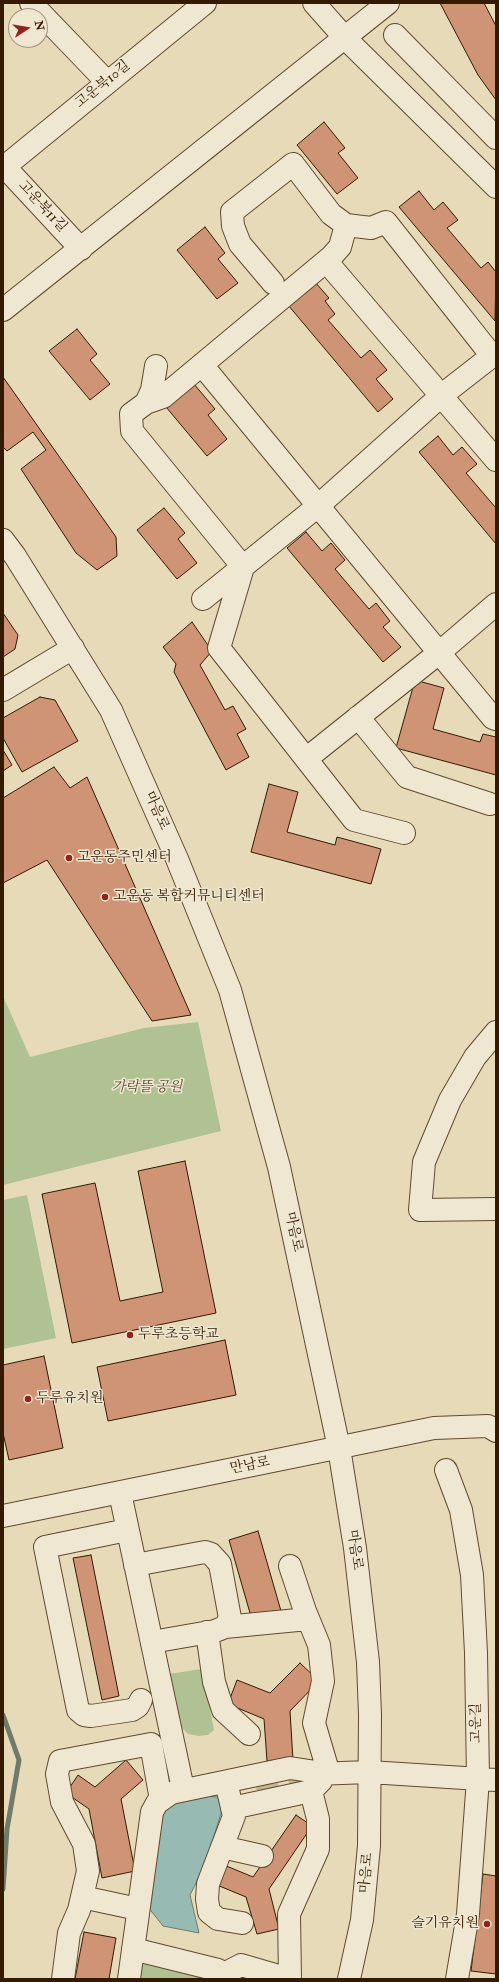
<!DOCTYPE html>
<html>
<head>
<meta charset="utf-8">
<style>
	body { margin:0 }
	#map { position:relative; width:499px; height:1982px; overflow:hidden; background:#e7dab9; font-family:"IM FELL Double Pica",serif }
	canvas { display:block }
	.frame { position:absolute; inset:0; border:4px solid #331a00; pointer-events:none }
	.north { position:absolute; left:8px; top:8px; width:40px; height:40px; box-sizing:border-box; background:#efe7d2; border:1px solid #a4957e; border-radius:50%; rotate:78deg; font-size:11px; font-weight:700; line-height:16px; text-align:center; color:#331a00 }
	.north::after { content:''; display:block; margin:auto; width:14px; height:18px; background:#8f2418; clip-path:polygon(50% 0,100% 100%,50% 72%,0 100%) }
</style>
</head>
<body>
<div id="map">
<canvas width="499" height="1982"></canvas>
<div class="frame"></div>
<div class="north">N</div>
</div>
<script>
const g = document.querySelector('canvas').getContext('2d');
g.lineJoin = 'round';
function fill(path, color) { g.fillStyle = color; g.fill(path, 'evenodd'); }
const shape = rows => new Path2D(rows.map(r => 'M' + r).join(''));
function strokePath(path, color, width, dash) { g.strokeStyle = color; g.lineWidth = width; g.lineCap = dash ? 'butt' : 'round'; g.setLineDash(dash || []); g.stroke(path); }
function write(font, color, halo, rows, align = 'center') {
  g.font = font + ' "IM FELL Double Pica","Noto Serif KR",serif'; g.lineWidth = 3; g.setLineDash([]); g.textBaseline = 'middle'; g.strokeStyle = halo; g.fillStyle = color; for (const [text, x, y, turn = 0] of rows) {
    g.save(); g.translate(x, y); g.rotate((+turn || 0) * Math.PI / 180); g.textAlign = isNaN(turn) ? turn : align; if (halo) g.strokeText(text, 0, 0); g.fillText(text, 0, 0); g.restore();
  }
}
fill(shape([
	[3,996,30,1057,144,1028,198,1022,221,1131,3,1185],
	[27,1195,56,1338,3,1349,3,1200],
	[202,1669,214,1730,208,1735,199,1736,188,1734,178,1724,169,1674],
	[146,1953,219,1979,138,1979,140,1966]
]), '#b0c194');
const water = shape([
	[202,1796,218,1797,223,1807,205,1865,190,1895,199,1933,163,1926,148,1907,161,1808,176,1800,202,1796]
]);
fill(water, '#97bab2');
strokePath(water, '#6f7a6b', 1);
strokePath(shape([
	[3,1715,19,1760,7,1829,3,1889]
]), '#6f7a6b', 5);
const building = shape([
	[440,3,484,3,496,26,496,100,478,75,440,3],
	[324,122,345,148,338,153,358,178,337,194,297,145,324,122],
	[419,191,434,210,443,202,458,220,447,228,481,268,488,262,496,272,495,321,399,207,419,191],
	[205,227,225,253,218,259,238,283,217,299,177,250,205,227],
	[315,282,329,298,325,301,335,314,328,320,361,358,370,350,387,370,376,379,393,399,378,412,288,305,315,282],
	[77,329,97,354,90,360,110,384,90,400,49,351,77,329],
	[3,377,116,537,117,556,97,570,76,553,21,469,46,450,33,432,7,451,3,447,3,377],
	[194,384,215,409,208,415,227,439,207,456,166,407,194,384],
	[438,436,453,455,462,447,477,464,466,473,496,508,496,544,419,452,438,436],
	[164,508,185,533,178,539,197,563,177,579,137,530,164,508],
	[306,532,322,551,331,543,345,560,335,569,369,609,376,603,390,621,383,627,401,647,383,662,287,548,306,532],
	[3,613,18,635,15,649,3,657,3,613],
	[192,622,212,651,200,665,225,710,233,706,246,729,237,734,249,757,226,770,174,672,176,664,163,647,192,622],
	[415,680,444,688,433,729,480,742,483,734,496,737,496,775,396,748,415,680],
	[40,697,55,700,78,741,22,772,3,738,3,718,40,697],
	[3,750,12,765,3,771,3,750],
	[54,767,70,788,87,777,191,1015,152,1021,47,860,3,883,3,798,54,767],
	[269,784,298,792,287,832,335,845,337,837,381,849,371,884,251,852,269,784],
	[185,1161,216,1313,72,1343,42,1194,95,1183,120,1301,163,1292,138,1171,185,1161],
	[225,1340,236,1395,108,1421,97,1367,225,1340],
	[44,1356,63,1448,9,1460,3,1433,3,1365,44,1356],
	[258,1531,281,1611,252,1620,229,1540,258,1531],
	[91,1555,119,1696,102,1700,73,1558,91,1555],
	[300,1663,319,1681,290,1711,293,1760,267,1761,264,1719,228,1704,237,1680,270,1693,300,1663],
	[126,1760,143,1780,121,1799,135,1871,102,1878,89,1809,66,1793,78,1775,95,1787,126,1760],
	[296,1815,312,1826,269,1889,279,1929,257,1934,246,1897,217,1885,224,1865,253,1877,296,1815],
	[483,1874,496,1876,496,1974,471,1971,483,1874],
	[84,1932,116,1938,109,1979,75,1979,84,1932]
]);
fill(building, '#cf9376');
strokePath(building, '#331a00', 1);
strokePath(shape([
	[256,1787,312,1774]
]), '#c3b494', 22, [22, 11]);
const minor = shape([
	[31,3,107,82],
	[314,3,345,38,496,187],
	[395,35,496,138],
	[3,165,81,249],
	[3,168,205,3],
	[326,261,496,460],
	[273,283,240,244,233,226,232,212,293,164,331,214,346,225,371,228,386,222,492,356],
	[3,310,388,3],
	[202,365,493,718,496,719],
	[156,366,152,390,146,403,131,414,132,431,243,567],
	[146,403,163,397,331,257,340,247,346,225],
	[3,540,15,556,111,710,177,859,230,990,279,1167,339,1448,355,1548,368,1662,370,1715,369,1846,362,1920,349,1979],
	[243,567,219,648,354,820,404,833],
	[203,599,318,506,442,395,492,356,496,356],
	[3,690,73,648],
	[358,717,407,777,490,804],
	[306,759,440,652,496,604],
	[496,1032,475,1057,450,1100,424,1162,420,1210,496,1209],
	[446,1470,461,1510,472,1575,476,1653,478,1779,468,1914,457,1979],
	[120,1493,182,1784],
	[3,1516,434,1428,488,1426,496,1431],
	[127,1530,45,1547,78,1710,84,1715,91,1716,132,1710,138,1706,141,1700],
	[135,1565,205,1552,211,1554,220,1564,230,1618,225,1627,215,1631,152,1642],
	[290,1566,305,1611,319,1645,323,1681,314,1723,329,1774],
	[225,1627,308,1619],
	[207,1632,214,1682,223,1710,249,1734],
	[315,1774,369,1772,496,1780],
	[226,1782,234,1816,208,1884,207,1899,209,1912,218,1919,242,1923],
	[232,1808,311,1791,321,1781],
	[222,1847,262,1856],
	[82,1897,138,1909],
	[133,1949,218,1970,224,1979],
	[222,1975,241,1965,289,1979],
	[63,1979,69,1933,79,1910,88,1871,84,1844,62,1802,57,1774,60,1761,151,1744,161,1800],
	[129,1979,152,1812,157,1803,171,1793,290,1768,329,1774],
	[290,1979,289,1914,318,1849,318,1819,311,1791]
]);
strokePath(minor, '#604a2e', 24);
strokePath(minor, '#efe7d2', 22);
for (const [x, y, r, color] of [
	[69,858,4,"#8f2418"],
	[105,897,4,"#8f2418"],
	[130,1335,4,"#8f2418"],
	[28,1399,4,"#8f2418"],
	[487,1924,4,"#8f2418"]
]) { const dot = new Path2D(); dot.arc(x, y, r, 0, 2 * Math.PI); g.fillStyle = color; g.fill(dot); strokePath(dot, '#efe7d2', 1.5); }
write('14px', '#331a00', '#efe7d2', [
	["고운북10길",103,85,-39],
	["고운북11길",42,207,47],
	["마음로",156,811,66],
	["마음로",293,1232,78],
	["만남로",250,1466,-11],
	["마음로",354,1550,82],
	["고운길",477,1723,-91],
	["마음로",367,1873,-85]
]);
write('14px', '#331a00', '#efe7d2', [
	["고운동주민센터",77,858],
	["고운동 복합커뮤니티센터",113,897],
	["두루초등학교",138,1335],
	["두루유치원",36,1399],
	["슬기유치원",479,1924,"right"]
], 'left');
write('italic 14px', '#584c2c', '#efe7d2', [
	["가락뜰 공원",147,1088]
]);
</script>
</body>
</html>
